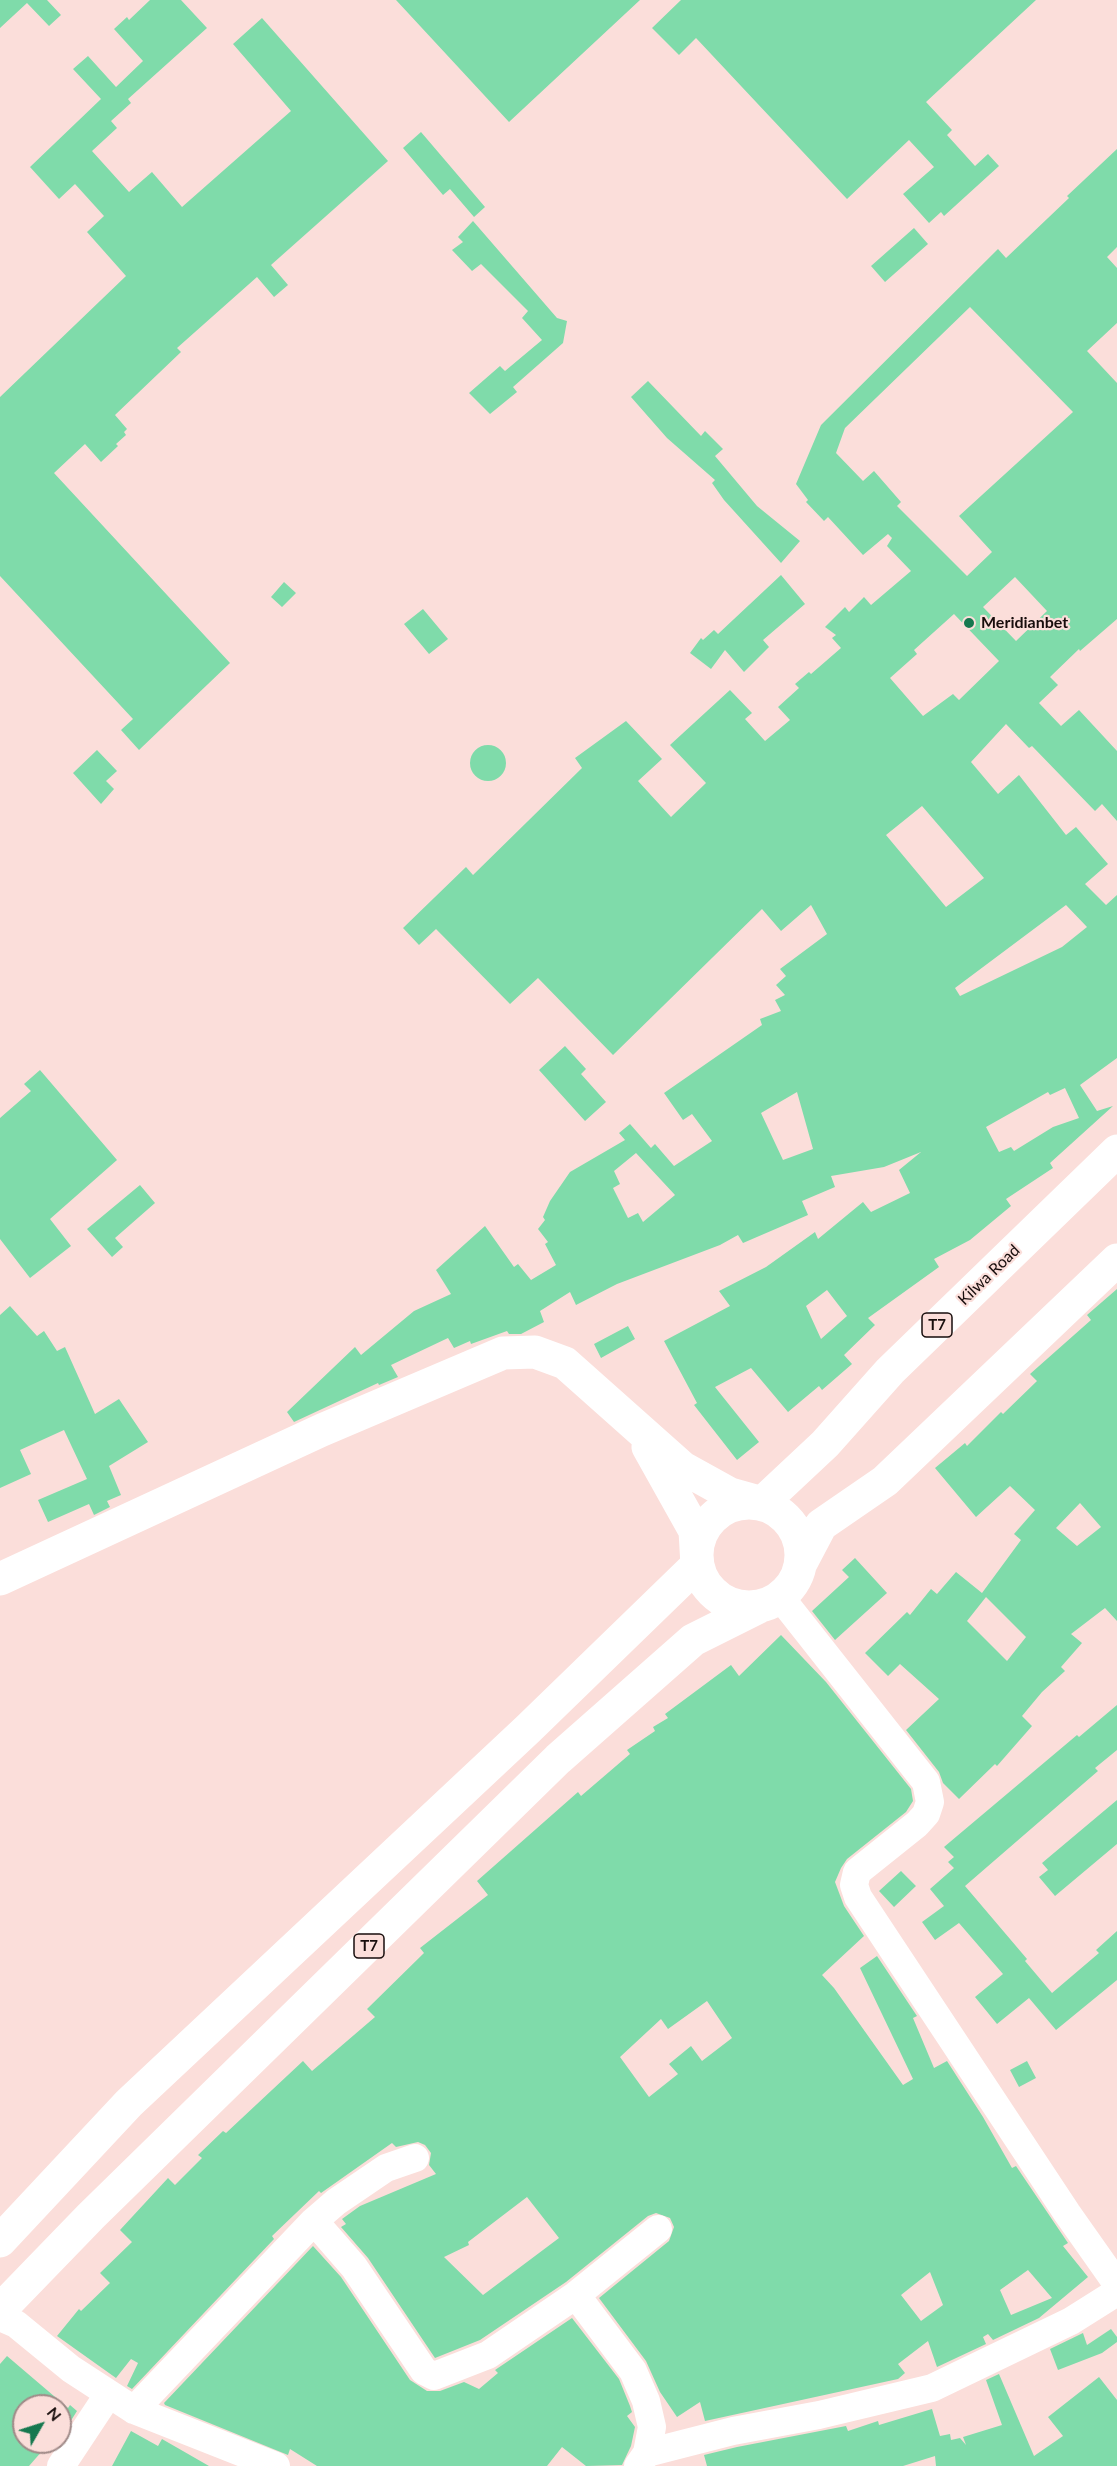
<!DOCTYPE html>
<html>
<head>
<meta charset="utf-8">
<style>
	body { margin:0 }
	#map { position:relative; width:1117px; height:2466px; overflow:hidden; background:#fbdeda; font-family:Lato,sans-serif }
	canvas { display:block }
	.north { position:absolute; left:12px; top:2394px; width:60px; height:60px; box-sizing:border-box; background:#fbdeda; border:2px solid #a08a88; border-radius:50%; rotate:51deg; font-size:16px; font-weight:700; line-height:24px; text-align:center; color:#170d0c }
	.north::after { content:''; display:block; margin:auto; width:21px; height:27px; background:#16784f; clip-path:polygon(50% 0,100% 100%,50% 72%,0 100%) }
</style>
</head>
<body>
<div id="map">
<canvas width="1117" height="2466"></canvas>
<div class="north">N</div>
</div>
<script>
const g = document.querySelector('canvas').getContext('2d');
g.lineJoin = 'round';
function fill(path, color) { g.fillStyle = color; g.fill(path, 'evenodd'); }
const shape = rows => new Path2D(rows.map(r => 'M' + r).join(''));
function strokePath(path, color, width, dash) { g.strokeStyle = color; g.lineWidth = width; g.lineCap = dash ? 'butt' : 'round'; g.setLineDash(dash || []); g.stroke(path); }
function write(font, color, halo, rows, align = 'center') {
  g.font = font + ' Lato,sans-serif'; g.lineWidth = 4.5; g.setLineDash([]); g.textBaseline = 'middle'; g.strokeStyle = halo; g.fillStyle = color; for (const [text, x, y, turn = 0] of rows) {
    g.save(); g.translate(x, y); g.rotate((+turn || 0) * Math.PI / 180); g.textAlign = isNaN(turn) ? turn : align; if (halo) g.strokeText(text, 0, 0); g.fillText(text, 0, 0); g.restore();
  }
}
fill(shape([
	[0,0,47,0,61,15,49,26,27,3,0,28],
	[150,0,181,0,207,28,128,99,131,103,111,121,117,128,92,151,129,192,152,172,182,207,291,111,233,44,262,18,388,161,271,265,288,285,274,297,257,277,177,348,181,352,115,415,127,429,124,432,126,435,116,444,118,446,101,462,85,444,54,473,230,663,139,750,121,730,133,719,0,576,0,397,126,276,87,232,104,216,75,184,59,199,30,167,101,99,73,69,88,56,116,87,143,61,114,29,127,17,129,20],
	[396,0,640,0,509,122],
	[681,0,1036,0,926,102,952,130,947,135,975,166,988,154,999,166,944,216,941,212,929,223,903,194,934,167,909,140,847,199,696,38,679,55,652,28],
	[421,132,485,207,474,217,450,189,443,195,403,148],
	[1117,149,1117,247,1107,257,1117,268,1117,323,1087,351,1117,383,1117,619,1080,651,1079,649,1050,677,1058,685,1039,703,1061,726,1079,710,1117,751,1117,821,1102,804,1095,811,1032,746,1029,748,1006,724,971,762,998,794,1019,775,1066,835,1076,827,1108,864,1085,884,1106,905,1117,895,1117,1058,1080,1085,1097,1111,1113,1106,1050,1163,1053,1168,1006,1199,1011,1206,970,1240,934,1259,939,1267,868,1318,875,1325,844,1355,852,1364,822,1390,819,1386,788,1412,751,1368,715,1387,759,1442,737,1460,694,1405,697,1403,664,1341,730,1306,719,1291,766,1267,815,1232,818,1239,863,1202,871,1212,910,1193,899,1170,921,1152,884,1167,831,1176,835,1187,802,1201,808,1215,743,1243,738,1235,720,1245,617,1284,576,1305,570,1292,540,1311,544,1322,521,1334,509,1334,507,1331,471,1344,470,1341,454,1348,448,1338,391,1365,398,1377,379,1385,378,1383,294,1422,287,1412,355,1347,361,1355,414,1311,451,1294,436,1270,485,1226,514,1267,518,1264,531,1280,556,1265,545,1244,548,1242,538,1229,545,1220,543,1217,550,1201,570,1172,625,1140,619,1133,630,1124,651,1148,655,1144,674,1166,712,1141,692,1114,683,1120,664,1093,762,1025,760,1019,781,1011,775,1000,785,995,776,985,786,976,780,969,827,934,811,905,781,931,762,909,613,1055,538,978,510,1004,436,929,419,945,403,928,466,867,473,875,582,768,575,758,626,721,662,759,638,781,671,817,706,783,670,745,730,690,752,713,745,719,765,741,790,720,778,707,799,688,795,684,809,672,811,674,841,648,832,638,836,635,825,627,845,607,849,612,864,597,871,605,911,571,887,546,892,538,888,534,863,555,828,517,824,521,806,502,808,500,796,484,821,425,998,249,1006,258,1069,198,1067,196],
	[970,307,1073,412,959,516,992,552,967,576,897,506,901,502,874,471,863,481,836,453,845,428],
	[1015,577,1047,611,1016,641,983,607],
	[954,614,999,661,959,700,953,694,923,716,890,678,917,654,914,650],
	[922,806,984,878,946,907,886,835],
	[1066,905,1087,927,1062,947,960,996,955,988],
	[1065,1088,1079,1118,1053,1127,1014,1151,1011,1147,999,1152,986,1127,1048,1092,1050,1095],
	[797,1092,813,1149,783,1160,761,1113],
	[636,1153,675,1195,643,1222,638,1213,628,1218,613,1188,620,1184,614,1171],
	[827,1290,847,1316,821,1339,806,1306],
	[473,221,557,318,567,321,563,343,513,387,517,392,490,414,469,393,500,366,505,371,542,340,522,318,528,311,481,264,472,271,452,250,463,242,458,237],
	[914,228,928,244,885,282,871,266],
	[648,381,701,436,705,431,723,449,715,456,757,506,800,541,781,563,724,500,712,483,715,480,667,438,631,397],
	[781,575,805,604,763,640,769,647,744,672,725,650,711,669,690,653,701,638,703,640,714,630,718,634],
	[284,582,296,593,282,607,271,597],
	[423,609,448,639,429,654,404,624],
	'470 763a18 18 0 1 1 36 0a18 18 0 1 1-36 0Z',
	[97,750,117,771,106,781,114,789,101,804,73,773],
	[565,1046,586,1069,581,1074,606,1102,585,1121,539,1070],
	[40,1070,117,1160,50,1219,71,1246,30,1278,0,1239,0,1118,31,1091,24,1084],
	[140,1185,155,1203,115,1238,123,1247,112,1257,87,1229],
	[1117,1289,1117,1621,1105,1608,1071,1634,1082,1643,1061,1667,1065,1671,1042,1692,1022,1716,1032,1726,997,1766,995,1764,959,1799,943,1783,939,1772,906,1730,939,1699,900,1664,888,1676,865,1653,907,1612,910,1615,931,1589,937,1594,956,1572,982,1593,1021,1540,1014,1534,1035,1510,1010,1486,976,1517,935,1468,965,1443,967,1446,1001,1412,1003,1414,1037,1381,1030,1374,1091,1320,1087,1315],
	[1080,1503,1101,1527,1077,1546,1056,1528],
	[986,1597,1026,1637,1007,1661,967,1621],
	[10,1306,37,1336,44,1331,57,1351,65,1347,95,1414,119,1399,148,1442,109,1466,121,1495,107,1501,110,1507,94,1515,89,1504,48,1522,38,1500,87,1479,64,1430,20,1450,31,1474,0,1488,0,1315],
	[628,1326,635,1339,601,1358,594,1344],
	[855,1558,887,1593,835,1640,812,1611,849,1577,842,1570],
	[781,1635,826,1682,911,1789,913,1801,906,1812,847,1859,841,1868,835,1882,844,1906,864,1936,822,1975,834,1988,903,2085,913,2079,860,1968,877,1956,917,2016,913,2018,934,2068,947,2061,983,2117,1012,2168,1016,2166,1068,2243,1063,2246,1088,2277,1039,2318,993,2340,988,2334,983,2337,986,2344,937,2367,928,2341,898,2364,905,2373,898,2379,705,2421,700,2402,677,2417,660,2392,646,2361,599,2298,669,2241,674,2227,670,2218,656,2213,648,2216,566,2282,480,2340,435,2358,368,2258,341,2227,346,2224,342,2219,360,2206,436,2174,429,2165,431,2153,425,2145,418,2142,396,2147,392,2143,321,2193,319,2191,272,2236,274,2239,132,2389,127,2386,138,2363,131,2359,116,2378,57,2336,79,2309,81,2311,110,2283,100,2273,132,2242,120,2230,168,2178,175,2185,202,2158,198,2155,223,2131,226,2133,303,2061,312,2071,375,2017,367,2009,424,1953,420,1948,488,1895,477,1881,578,1792,581,1796,630,1754,627,1750,655,1731,653,1727,668,1718,665,1714,731,1665,739,1676],
	[707,2001,732,2038,702,2061,691,2046,669,2064,678,2074,649,2097,620,2057,661,2019,668,2029],
	[527,2197,559,2238,483,2295,444,2257,469,2245,468,2242],
	[1028,2270,1052,2298,1011,2315,1000,2290],
	[930,2272,943,2305,921,2321,901,2295],
	[1117,1705,1117,1750,1095,1768,1098,1771,965,1886,1027,1959,1025,1961,1052,1993,1099,1953,1096,1950,1117,1931,1117,1980,1056,2030,1029,1998,997,2024,975,1997,1003,1974,959,1923,935,1940,922,1922,944,1906,930,1889,954,1868,948,1862,954,1857,944,1847,1077,1735,1079,1737],
	[1117,1800,1117,1844,1055,1896,1039,1877,1048,1870,1042,1863],
	[901,1871,916,1886,894,1907,879,1891],
	[1027,2061,1036,2078,1019,2087,1010,2070],
	[313,2246,341,2277,410,2380,427,2391,440,2391,464,2382,479,2389,498,2373,495,2370,572,2318,619,2379,630,2406,632,2412,627,2416,635,2427,631,2446,622,2465,586,2466,562,2447,547,2466,317,2466,290,2449,288,2455,165,2405,164,2403],
	[1111,2329,1117,2337,1117,2342,1102,2353,1058,2370,1050,2349,1083,2333,1087,2345],
	[7,2356,68,2408,70,2405,77,2411,60,2438,60,2406,24,2406,24,2442,50,2442,29,2466,0,2466,0,2364],
	[999,2374,1034,2456,1063,2436,1048,2417,1099,2377,1117,2400,1117,2466,936,2466,935,2456,903,2466,707,2466,704,2455,737,2447,846,2426,848,2431,878,2421,879,2425,932,2409,940,2436,950,2434,951,2440,960,2438,966,2445,963,2437,1002,2425,986,2380],
	[131,2431,158,2446,162,2439,209,2466,112,2466]
]), '#7fdbaa');
strokePath(shape([
	[787,1591,784,1602,926,1782,930,1802,926,1814,917,1824,857,1872,854,1885,858,1897,1067,2213,1117,2284],
	[314,2221,354,2267,424,2371,434,2376,488,2355,576,2295,658,2229],
	[576,2295,633,2371,646,2401,652,2427,647,2453,638,2466],
	[0,2317,16,2324,71,2369,134,2410,276,2466],
	[134,2410,314,2221,336,2202,386,2168,415,2158],
	[647,2453,733,2431,819,2415,932,2388,1071,2321,1117,2292],
	[61,2466,108,2395]
]), '#fff', 28);
strokePath(shape([
	[648,1447,695,1531,697,1565],
	[0,1579,322,1430,503,1353,535,1352,565,1363,683,1468,730,1494,762,1503]
]), '#fff', 33);
strokePath(shape([
	'697 1555a52 52 0 1 1 104 0a52 52 0 1 1-104 0Z',
	[762,1503,825,1444,890,1371,1117,1151],
	[801,1563,821,1525,885,1481,1117,1260],
	[0,2241,129,2103,528,1729,697,1565],
	[0,2310,91,2216,558,1759,693,1640,759,1607]
]), '#fff', 33);
for (const [x, y, r, color] of [
	[969,623,6,"#16784f"]
]) { const dot = new Path2D(); dot.arc(x, y, r, 0, 2 * Math.PI); g.fillStyle = color; g.fill(dot); strokePath(dot, '#fbdeda', 2); }
for (const [x, y, w] of [
	[937,1325,30],
	[369,1946,30]
]) { const box = new Path2D(); box.roundRect(x - w / 2, y - 12, w, 24, 4.5); g.fillStyle = '#fbdeda'; g.fill(box); strokePath(box, '#170d0c', 1.5); }
write('bold 15px', '#170d0c', null, [
	["T7",937,1325],
	["T7",369,1946]
]);
write('bold 16px', '#170d0c', '#fbdeda', [
	["Meridianbet",981,623]
], 'left');
write('16px', '#170d0c', '#fbdeda', [
	["Kilwa Road",989,1275,-44]
]);
</script>
</body>
</html>
